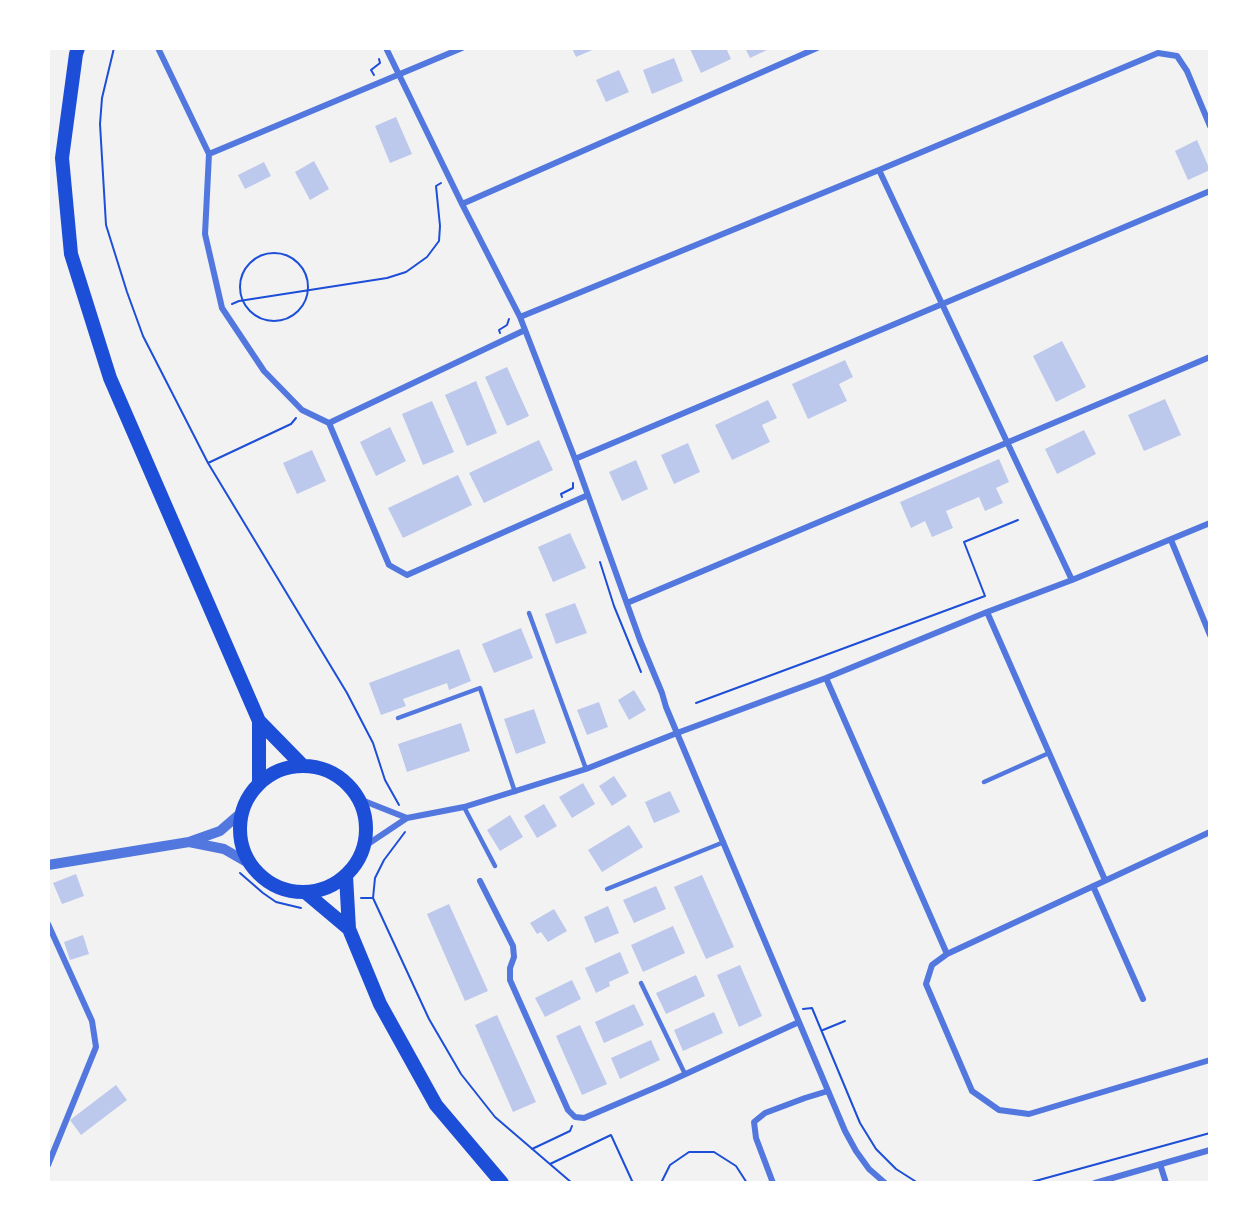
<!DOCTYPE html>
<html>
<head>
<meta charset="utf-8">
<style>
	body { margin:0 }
	#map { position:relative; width:1258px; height:1231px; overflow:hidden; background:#f2f2f2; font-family:"Work Sans",sans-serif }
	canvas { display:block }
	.frame { position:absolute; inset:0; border:50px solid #fff; pointer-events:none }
</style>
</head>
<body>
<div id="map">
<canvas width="1258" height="1231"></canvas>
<div class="frame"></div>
</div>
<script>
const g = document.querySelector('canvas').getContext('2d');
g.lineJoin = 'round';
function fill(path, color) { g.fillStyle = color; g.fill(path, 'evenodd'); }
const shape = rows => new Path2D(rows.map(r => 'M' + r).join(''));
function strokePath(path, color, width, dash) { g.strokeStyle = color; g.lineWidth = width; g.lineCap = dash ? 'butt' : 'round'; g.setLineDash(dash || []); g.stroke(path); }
fill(shape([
	[572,48,597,48,576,57],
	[693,48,726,48,731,59,701,73,690,49],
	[745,48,771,48,750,58],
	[674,58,683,81,652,94,643,70],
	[619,70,629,92,606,102,596,80],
	[396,117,412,154,390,163,375,126],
	[1197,140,1210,170,1188,180,1175,151],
	[314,161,329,189,310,200,295,172],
	[264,162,271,176,245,189,238,175],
	[1062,341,1086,387,1056,402,1033,356],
	[845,360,853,377,839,384,847,401,808,419,792,384],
	[507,367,529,416,507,426,485,377],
	[476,381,497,433,467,446,445,395],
	[1165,399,1181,435,1144,451,1128,415],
	[768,400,777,418,762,425,770,442,732,460,715,425],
	[432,401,454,452,423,465,402,414],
	[390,427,406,461,376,476,360,442],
	[1084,430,1096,454,1057,474,1045,449],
	[539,440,553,470,484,503,469,473],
	[688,443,700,472,674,484,661,455],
	[312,450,326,481,297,494,283,463],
	[999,459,1009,482,996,488,1003,503,985,511,979,497,946,511,953,528,932,537,925,521,911,528,900,502],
	[636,460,648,489,622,501,609,472],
	[458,475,472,505,403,538,388,508],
	[570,533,586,568,553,582,538,547],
	[575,603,587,633,556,644,545,614],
	[521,628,533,658,494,673,482,644],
	[459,649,471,681,449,690,447,683,403,699,406,706,381,715,369,683],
	[634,690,646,710,629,720,618,700],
	[599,702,608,727,587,735,577,710],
	[534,709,546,743,516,754,504,719],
	[461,723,470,751,407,772,398,744],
	[614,776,627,796,612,806,599,786],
	[583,783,595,804,572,818,559,797],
	[670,791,680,812,654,823,645,802],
	[544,804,557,826,537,838,524,816],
	[510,815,523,837,500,851,487,830],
	[629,825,643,847,602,872,588,850],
	[76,874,84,896,62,904,53,883],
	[702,875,734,947,706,959,674,887],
	[656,886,666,909,634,923,623,900],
	[449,904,488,991,465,1001,427,914],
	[608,906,619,933,595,943,584,917],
	[554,909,567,931,548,942,541,932,537,934,530,923],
	[673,926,685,953,643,972,631,945],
	[83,935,89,954,70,960,64,942],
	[620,952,629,973,609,982,610,986,596,993,585,968],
	[740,965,762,1016,739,1027,717,975],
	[696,975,705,996,666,1014,656,993],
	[572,980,581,999,545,1017,535,998],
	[634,1004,644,1025,604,1043,595,1022],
	[714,1012,723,1033,683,1051,674,1030],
	[497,1015,536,1102,513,1112,475,1025],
	[580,1025,607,1084,582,1095,556,1036],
	[651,1040,660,1060,620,1079,611,1058],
	[116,1085,127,1100,81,1135,70,1120]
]), '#bdc9ec');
strokePath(shape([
	[114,48,102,98,100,124,106,225,127,292,143,336,208,463,347,693,373,743,385,780,399,805],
	[374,75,371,70,380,63,379,59],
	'240 287a34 34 0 1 1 68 0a34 34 0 1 1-68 0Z',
	[232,304,239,301,387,278,406,272,427,257,439,241,440,226,436,186,441,183],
	[500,333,499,330,507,325,509,319],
	[208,463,291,424,296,418],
	[562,497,561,494,573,488,573,483],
	[600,562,614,606,641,672],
	[696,703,985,596,964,542,1018,520],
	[405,832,384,860,375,878,373,898,429,1019,461,1074,495,1117,572,1183],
	[240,873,263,893,276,902,301,908],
	[361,898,373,898],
	[803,1009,812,1008,860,1123,876,1149,896,1169,918,1183],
	[823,1030,845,1021],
	[532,1149,570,1131,572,1126],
	[550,1164,611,1135,633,1183],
	[661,1183,670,1165,689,1152,714,1152,736,1166,747,1183],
	[1028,1183,1210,1133]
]), '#1d4ed8', 2);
strokePath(shape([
	[529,613,586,769],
	[398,718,480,688,515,792],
	[984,782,1049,753],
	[464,807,495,866],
	[607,889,724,842],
	[641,983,685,1074]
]), '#5277de', 4.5);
strokePath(shape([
	[158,48,209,154,205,234,222,308,264,371,302,410,329,423,389,565,407,575,588,495],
	[386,48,462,204,520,317,575,459,640,640,662,693,666,707,845,1131,856,1151,869,1169,885,1183],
	[209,154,462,48],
	[879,170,1072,580],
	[462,204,817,48],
	[520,317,879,170,1158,53,1177,56,1187,71,1210,126],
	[329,423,525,330],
	[575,459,1210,191],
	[1171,540,1210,635],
	[627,603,1210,357],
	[987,612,1105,880],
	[826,678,947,954],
	[359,799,407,818],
	[1210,832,947,954,932,965,926,984,972,1091,999,1110,1029,1114,1210,1060],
	[365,846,407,818,464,807,586,769,677,733,826,678,987,612,1072,580,1210,523],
	[480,881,513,946,514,957,510,968,510,980,568,1110,575,1117,584,1118,666,1083,799,1022],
	[1093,886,1143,999],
	[48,924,92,1021,96,1047,48,1165],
	[1160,1164,1166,1183],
	[773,1183,756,1138,754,1122,765,1113,805,1098,828,1091],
	[1095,1183,1210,1150]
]), '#5277de', 6);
strokePath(shape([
	[189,842,224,849,250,864],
	[48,865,189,842,220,831,242,812]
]), '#5277de', 10);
strokePath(shape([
	[78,48,76,54,62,158,71,254,110,378,259,721,302,765],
	[259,721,259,783],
	'240 829a63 63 0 1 1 126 0a63 63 0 1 1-126 0Z',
	[346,876,349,929,380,1004,436,1105,502,1183],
	[305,892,349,929]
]), '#1d4ed8', 14);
</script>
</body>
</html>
